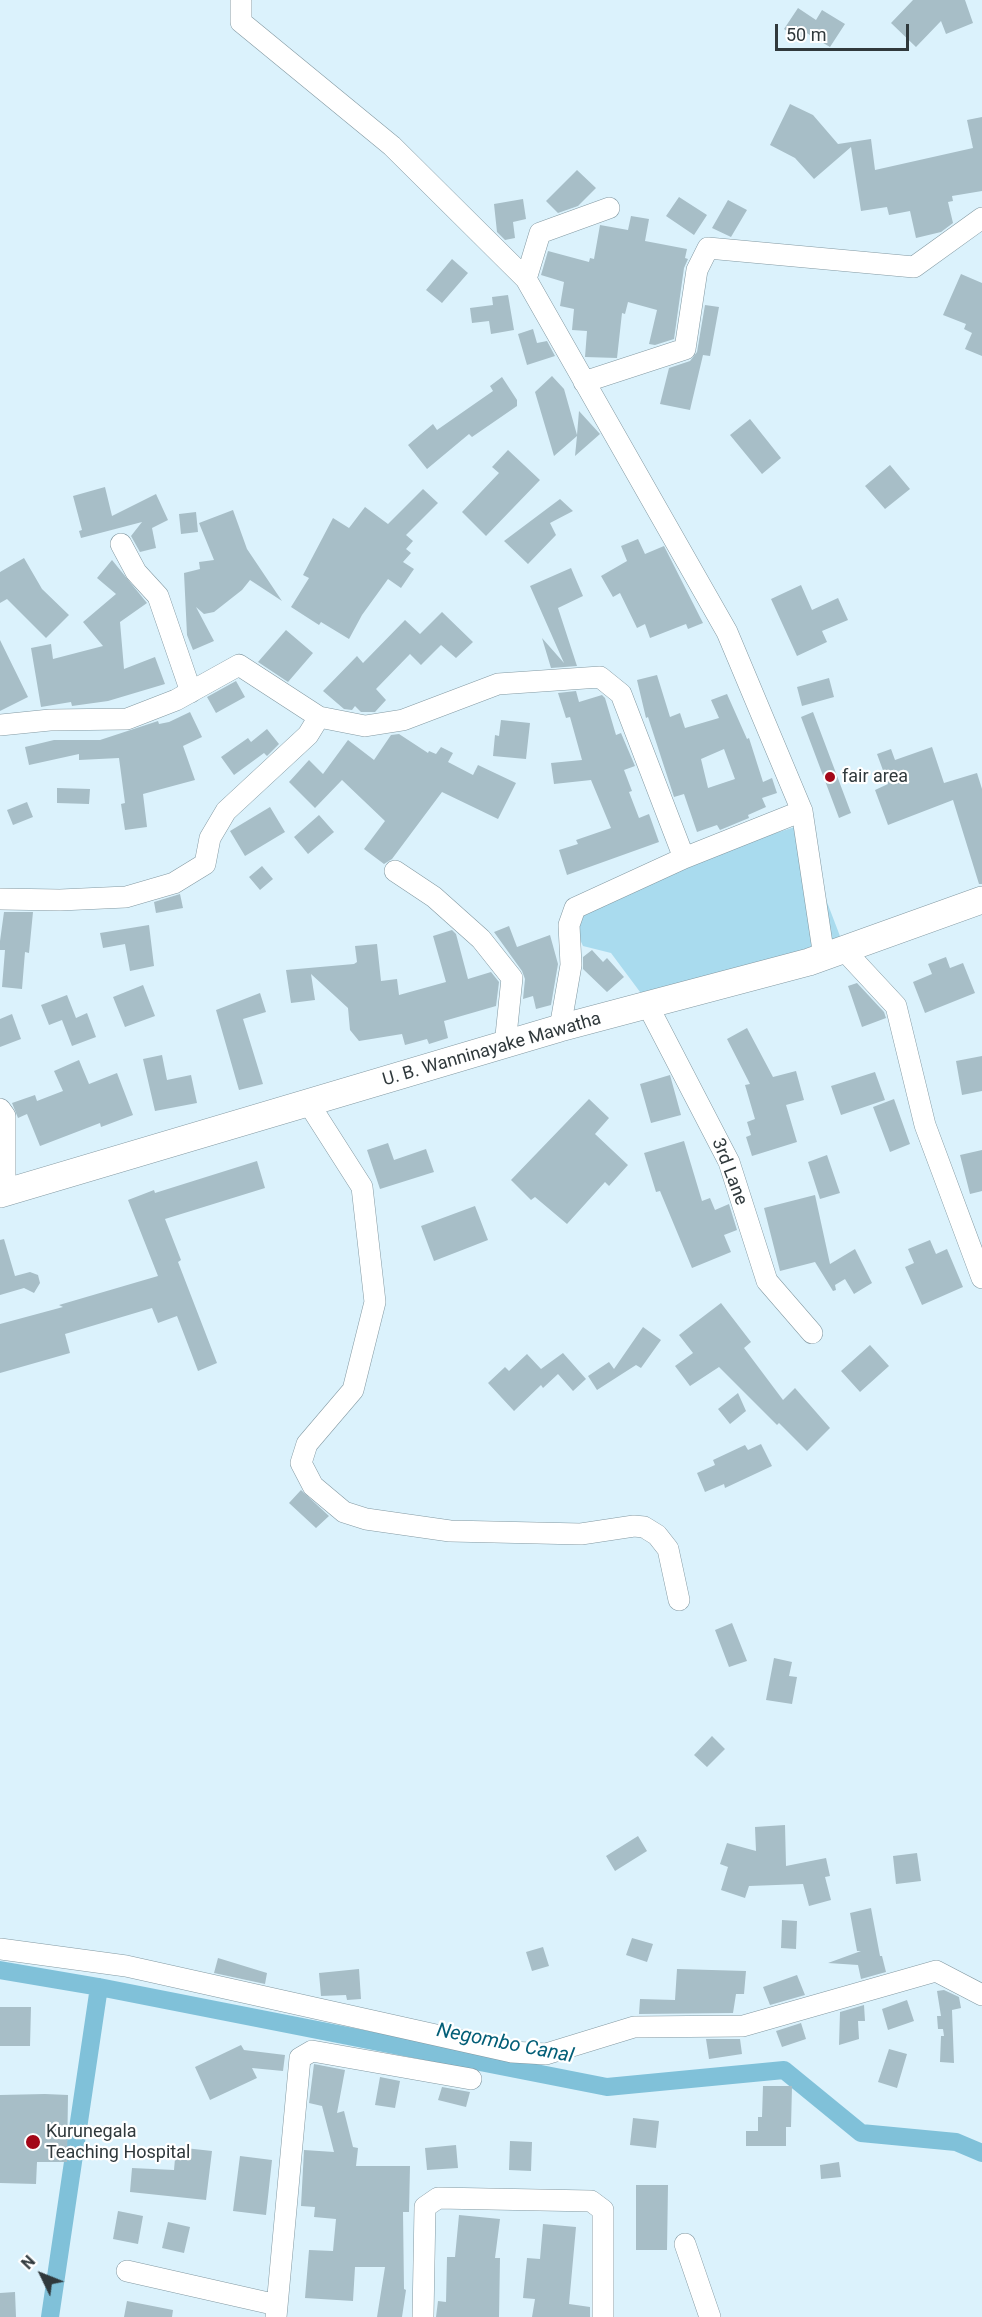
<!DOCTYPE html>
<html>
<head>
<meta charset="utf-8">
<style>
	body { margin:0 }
	#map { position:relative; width:982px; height:2317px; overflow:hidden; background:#dbf2fc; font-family:Roboto,sans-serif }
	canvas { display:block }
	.north { position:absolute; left:12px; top:2245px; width:60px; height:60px; -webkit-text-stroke:4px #fff; paint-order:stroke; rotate:313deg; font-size:16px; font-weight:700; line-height:24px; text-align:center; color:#30393c }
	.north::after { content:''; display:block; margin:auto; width:21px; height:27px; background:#30393c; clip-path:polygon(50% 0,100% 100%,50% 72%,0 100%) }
	.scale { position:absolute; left:775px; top:24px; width:134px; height:27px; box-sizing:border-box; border:3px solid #30393c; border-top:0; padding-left:8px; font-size:18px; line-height:21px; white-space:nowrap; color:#30393c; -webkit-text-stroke:4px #fff; paint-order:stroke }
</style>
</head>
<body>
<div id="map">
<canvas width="982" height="2317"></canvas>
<div class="north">N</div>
<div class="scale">50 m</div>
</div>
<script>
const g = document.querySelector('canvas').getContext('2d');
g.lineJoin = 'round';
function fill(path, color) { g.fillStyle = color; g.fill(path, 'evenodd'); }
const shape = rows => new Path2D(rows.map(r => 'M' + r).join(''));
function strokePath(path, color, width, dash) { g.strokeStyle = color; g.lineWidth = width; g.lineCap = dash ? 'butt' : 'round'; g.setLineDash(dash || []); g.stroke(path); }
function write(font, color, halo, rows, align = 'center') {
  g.font = font + ' Roboto,sans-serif'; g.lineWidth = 4.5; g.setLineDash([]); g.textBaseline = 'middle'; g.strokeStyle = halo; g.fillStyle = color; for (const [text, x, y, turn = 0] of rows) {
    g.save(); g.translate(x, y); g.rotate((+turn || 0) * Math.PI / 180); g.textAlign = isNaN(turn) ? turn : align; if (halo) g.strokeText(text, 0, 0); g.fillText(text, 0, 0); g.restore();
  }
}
fill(shape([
	[798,826,843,944,646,1000,611,953,583,946,576,931,584,908,744,843]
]), '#a9dbee');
strokePath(shape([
	[0,1970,99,1987,607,2087,784,2070,861,2133,956,2142,982,2153],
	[50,2317,99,1987]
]), '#80c1d9', 18);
fill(shape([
	[913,0,965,0,973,23,946,34,941,21,916,47,891,23],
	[798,8,816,20,822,10,845,24,830,47,805,32,800,40,784,29],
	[790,104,813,115,838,144,871,139,875,170,973,148,967,120,982,117,982,191,952,196,953,201,948,202,953,223,941,232,916,238,910,211,889,215,887,207,861,211,851,147,814,179,795,158,770,145],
	[577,170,596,188,578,206,558,213,546,201],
	[679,197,707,215,694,235,666,216],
	[523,199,526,219,513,222,515,238,505,240,497,232,494,204],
	[728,200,747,210,731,237,712,228],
	[631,216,649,219,645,241,687,249,685,258,688,259,684,268,674,339,655,345,649,344,657,310,628,302,625,314,622,313,617,358,585,357,587,331,572,330,574,309,560,306,564,282,541,275,548,251,589,262,590,258,594,259,600,225,628,230],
	[452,259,468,273,442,303,426,290],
	[961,274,982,283,982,356,965,349,972,333,964,329,966,324,943,315],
	[508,295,514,330,491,334,489,321,472,323,470,308,493,305,492,297],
	[705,305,719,307,710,356,703,355,690,410,660,404,669,368,690,361,697,352],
	[533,329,537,343,547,341,555,356,527,365,518,334],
	[552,376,564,389,577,435,579,411,600,434,575,456,577,436,554,456,535,392],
	[502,377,517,400,517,406,472,437,469,434,427,469,408,445,433,424,437,430,493,391,490,386],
	[750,419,781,458,762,474,730,435],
	[508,450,540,480,486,536,462,512,499,473,492,467],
	[890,465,910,489,885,509,865,486],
	[105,487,112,516,156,494,168,520,152,528,156,548,140,552,131,536,142,522,81,538,79,531,82,530,73,496],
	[423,489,438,503,406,535,413,541,406,549,411,553,403,562,414,569,401,588,388,579,362,615,349,639,321,622,319,625,291,607,309,578,303,575,333,518,349,528,365,507,388,524],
	[560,499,573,511,550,523,556,535,528,564,504,541],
	[233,510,247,549,282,601,250,580,242,590,214,612,204,614,196,607,214,641,193,650,187,635,184,573,200,569,199,562,214,560,199,523],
	[196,512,198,532,181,534,179,514],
	[638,539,645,554,664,546,703,623,688,629,686,624,650,638,645,624,637,628,620,593,613,597,601,576,627,561,621,546],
	[24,558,42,589,69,615,46,638,7,599,0,603,0,572],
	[112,560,147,603,120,622,124,669,155,657,165,684,108,701,72,706,71,702,41,707,31,648,51,644,53,659,103,646,83,622,116,594,97,578],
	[571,568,583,596,558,608,577,666,551,668,542,638,564,663,530,586],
	[801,585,812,610,838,598,848,620,822,631,827,642,797,656,771,599],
	[442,612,473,642,456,658,441,645,421,665,410,654,376,689,386,700,375,712,361,712,355,706,352,710,344,709,323,691,357,656,363,663,405,620,420,634],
	[286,630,313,653,288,682,258,662],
	[0,640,28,697,0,711],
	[657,675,670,717,680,713,685,728,719,718,711,700,727,694,747,739,749,738,763,782,772,778,777,793,762,798,766,807,748,815,749,818,720,830,717,825,697,832,684,794,674,797,648,717,646,718,637,680],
	[724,749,735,779,708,788,701,759],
	[829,678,834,697,802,706,797,687],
	[236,681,245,697,216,713,207,697],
	[576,691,579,702,602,695,605,698,616,735,621,733,635,766,624,770,632,791,629,792,639,818,649,814,659,842,567,875,559,850,578,844,576,840,611,828,591,780,554,784,551,763,582,760,570,717,566,718,558,693],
	[190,712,202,737,183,746,195,780,143,794,147,827,125,830,121,804,125,803,119,758,79,760,79,754,29,765,25,747,54,740,100,740,158,721,159,724,169,722],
	[813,712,851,813,839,818,801,717],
	[501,720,530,723,526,759,493,756,495,735,499,736],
	[267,729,279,744,267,756,264,753,234,775,221,757,248,738,251,742],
	[399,734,428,753,429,751,436,754,441,747,453,753,448,762,473,775,478,765,516,783,498,819,442,792,392,859,384,864,364,849,385,821,342,780,315,808,289,782,309,760,323,774,348,740,374,760,391,735],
	[932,747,944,783,977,773,982,789,982,884,979,884,953,800,888,825,875,790,888,784,877,754,891,749,895,760],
	[57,788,90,789,89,804,57,803],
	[27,802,33,817,13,825,7,810],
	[270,807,285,832,245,856,230,831],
	[319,815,334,832,308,854,294,837],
	[262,866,273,879,260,890,249,877],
	[180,894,183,908,156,913,154,902],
	[4,912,33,912,29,953,25,952,22,989,2,987,5,950,0,950,0,941],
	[149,925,154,966,130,971,125,944,103,948,100,933],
	[509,926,517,947,550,935,558,964,551,1005,536,1009,533,996,523,999,525,979,522,971,494,932],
	[452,930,456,934,468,979,491,972,499,982,496,1006,444,1021,448,1038,429,1044,427,1039,405,1045,402,1034,359,1041,350,1030,348,1008,311,974,315,1000,291,1003,286,970,354,964,357,962,355,946,377,944,381,981,397,979,399,995,446,982,433,936],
	[592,950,603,962,607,958,624,977,607,992,583,969,583,957],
	[946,957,950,968,963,963,975,993,925,1013,913,982,932,974,928,964],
	[857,983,884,1012,886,1018,862,1027,848,986],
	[143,985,155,1016,125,1027,113,997],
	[260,993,266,1012,243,1019,263,1084,239,1090,216,1010],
	[67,995,76,1018,87,1013,96,1037,72,1046,62,1020,49,1025,41,1005],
	[12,1014,21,1039,0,1047,0,1019],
	[747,1028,773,1077,796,1071,804,1100,786,1105,797,1142,752,1156,746,1137,751,1135,747,1122,755,1119,745,1085,750,1084,727,1039],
	[162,1055,167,1080,191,1075,197,1103,155,1111,143,1059],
	[982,1056,982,1091,962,1095,956,1061],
	[79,1060,89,1084,117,1073,133,1115,101,1127,100,1123,40,1146,27,1114,18,1118,12,1103,35,1095,37,1101,63,1091,54,1071],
	[875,1072,885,1100,841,1115,831,1086],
	[670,1075,681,1115,651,1123,640,1084],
	[589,1099,609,1118,595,1134,628,1165,609,1186,605,1182,567,1224,535,1197,531,1200,511,1180],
	[894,1099,910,1144,890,1152,873,1107],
	[684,1141,702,1201,710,1198,715,1210,729,1204,737,1230,724,1235,731,1252,692,1268,660,1191,656,1192,644,1153],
	[388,1143,394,1160,426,1149,434,1172,380,1189,367,1150],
	[982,1150,982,1191,970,1194,960,1155],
	[827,1155,840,1193,820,1199,808,1162],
	[257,1161,265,1188,165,1219,181,1260,178,1262,217,1363,198,1371,177,1316,158,1323,152,1308,65,1334,70,1353,0,1373,0,1324,63,1307,59,1305,158,1276,128,1200,154,1190,155,1193],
	[815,1195,830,1264,855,1249,872,1283,854,1294,845,1279,835,1285,836,1290,833,1291,815,1262,780,1271,764,1208],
	[475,1206,488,1240,434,1261,421,1226],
	[4,1239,15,1276,30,1272,38,1275,40,1283,34,1293,24,1288,0,1295,0,1240],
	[930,1240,936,1254,947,1249,963,1287,922,1305,905,1267,914,1263,908,1249],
	[721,1303,751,1342,744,1348,783,1400,795,1388,830,1428,807,1451,779,1423,777,1425,719,1367,690,1386,675,1366,693,1353,679,1335],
	[643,1327,661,1340,641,1368,636,1365,597,1390,588,1376,609,1362,614,1369],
	[870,1345,889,1366,860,1392,841,1371],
	[563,1353,586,1379,573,1391,558,1374,543,1388,541,1385,514,1411,488,1383,505,1367,509,1371,527,1354,541,1369],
	[738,1393,746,1411,730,1424,718,1409],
	[761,1444,772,1466,725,1488,724,1484,705,1492,697,1473,715,1465,713,1460,745,1445,748,1450],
	[301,1490,329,1516,316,1528,289,1503],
	[732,1623,747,1661,729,1667,715,1630],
	[774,1658,792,1662,789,1676,797,1677,792,1704,766,1700],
	[712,1736,725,1749,707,1767,694,1755],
	[785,1825,786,1866,826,1858,830,1876,825,1877,831,1900,809,1906,803,1884,749,1886,745,1898,721,1890,728,1867,720,1864,727,1843,756,1851,755,1827],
	[638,1836,647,1851,615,1871,606,1856],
	[917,1853,921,1881,896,1884,893,1856],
	[871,1908,880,1956,882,1956,886,1972,861,1979,858,1965,828,1963,861,1951,857,1951,850,1913],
	[782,1920,797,1921,796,1949,781,1948],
	[632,1938,653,1944,647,1962,626,1955],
	[543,1947,549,1966,532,1971,526,1952],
	[218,1958,267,1973,265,1984,214,1973],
	[359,1969,361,1999,347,2000,346,1995,321,1996,319,1973],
	[677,1969,746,1971,744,1994,736,1994,733,2013,639,2014,640,1999,675,2000],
	[797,1975,805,1995,770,2005,763,1987],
	[944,1990,959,1997,961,2008,952,2010,954,2063,940,2062,941,2036,944,2036,943,2029,938,2029,937,2016,941,2016,937,1991],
	[907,2000,914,2021,888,2030,882,2009],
	[864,2005,865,2021,858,2021,859,2039,839,2045,840,2012],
	[0,2007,31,2007,30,2046,0,2046],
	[801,2023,806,2039,782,2047,776,2031],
	[706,2039,740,2039,742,2054,709,2059],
	[241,2045,244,2050,285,2055,283,2071,252,2068,257,2078,210,2100,195,2067],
	[889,2049,907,2054,897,2088,878,2082],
	[314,2064,345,2070,337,2113,344,2111,353,2147,358,2148,356,2166,410,2166,409,2212,403,2212,404,2289,406,2290,402,2317,377,2317,385,2267,355,2267,353,2301,305,2298,309,2250,333,2251,336,2219,314,2217,315,2207,301,2206,304,2150,334,2152,322,2106,309,2103],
	[380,2077,400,2081,395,2108,375,2105],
	[763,2086,792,2086,791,2127,786,2127,786,2146,746,2146,746,2131,758,2131,758,2117,762,2117],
	[442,2087,470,2092,466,2107,438,2100],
	[45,2094,68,2095,67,2162,37,2162,36,2184,0,2183,0,2095],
	[633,2118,659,2121,656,2148,630,2145],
	[510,2141,532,2142,531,2171,509,2170],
	[456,2145,458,2168,427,2170,425,2148],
	[176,2147,212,2151,206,2200,130,2192,132,2168,174,2170],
	[240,2156,272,2160,266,2215,233,2211],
	[839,2162,841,2177,821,2179,820,2165],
	[636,2185,668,2185,667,2250,636,2250],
	[118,2211,143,2216,138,2244,113,2239],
	[459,2215,500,2219,495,2258,500,2258,499,2317,436,2317,438,2301,446,2302,447,2257,455,2257],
	[168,2222,190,2227,184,2253,162,2248],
	[543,2224,576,2227,569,2304,590,2307,590,2317,532,2317,535,2299,523,2298,527,2258,540,2259],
	[15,2292,16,2317,0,2317,0,2293],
	[127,2301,173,2310,172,2317,124,2317]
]), '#a7bec7');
const minor = shape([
	[241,1,241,22,392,146,526,279,727,632,802,811,824,957],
	[526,279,540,233,609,208],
	[584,382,685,349,697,270,708,248,914,267,982,218],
	[121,544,136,572,158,596,191,692],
	[0,725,50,720,127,719,176,700,239,665,319,717,365,726,403,720,498,684,600,677,621,694,684,858],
	[395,871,434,897,481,939,512,978,505,1045],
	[0,899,60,900,126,897,174,883,205,864,210,838,226,811,308,735,319,717],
	[844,950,896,1006,925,1125,982,1278],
	[648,1006,729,1162,767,1281,812,1333],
	[560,1028,571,965,569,925,575,908,684,858,802,811],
	[309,1104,362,1187,375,1302,353,1390,307,1444,301,1463,313,1486,344,1512,366,1519,450,1531,581,1534,634,1526,644,1527,657,1535,668,1549,679,1600],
	[0,1109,5,1116,5,1193],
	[0,1949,126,1966,512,2052,546,2054,634,2027,743,2026,936,1971,982,1995],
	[685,2244,710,2317],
	[127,2271,277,2305],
	[276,2317,300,2058,312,2051,471,2079],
	[423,2317,425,2207,438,2198,591,2201,603,2210,603,2317]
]);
const major = shape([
	[0,1194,560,1028,809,962,982,900]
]);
strokePath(minor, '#8399a2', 22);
strokePath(major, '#8399a2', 28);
strokePath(minor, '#fff', 21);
strokePath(major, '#fff', 27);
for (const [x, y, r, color] of [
	[830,777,6,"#a30718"],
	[33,2142,8,"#a30718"]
]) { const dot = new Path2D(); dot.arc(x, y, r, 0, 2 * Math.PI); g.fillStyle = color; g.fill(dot); strokePath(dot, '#fff', 2); }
write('18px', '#30393c', '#fff', [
	["fair area",842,777],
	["Kurunegala",46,2132],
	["Teaching Hospital",46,2153]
], 'left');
write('18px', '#30393c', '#fff', [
	["U. B. Wanninayake Mawatha",492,1050,-16],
	["3rd Lane",729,1172,69]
]);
write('italic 20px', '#025e77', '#fff', [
	["Negombo Canal",505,2044,11]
]);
</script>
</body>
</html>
